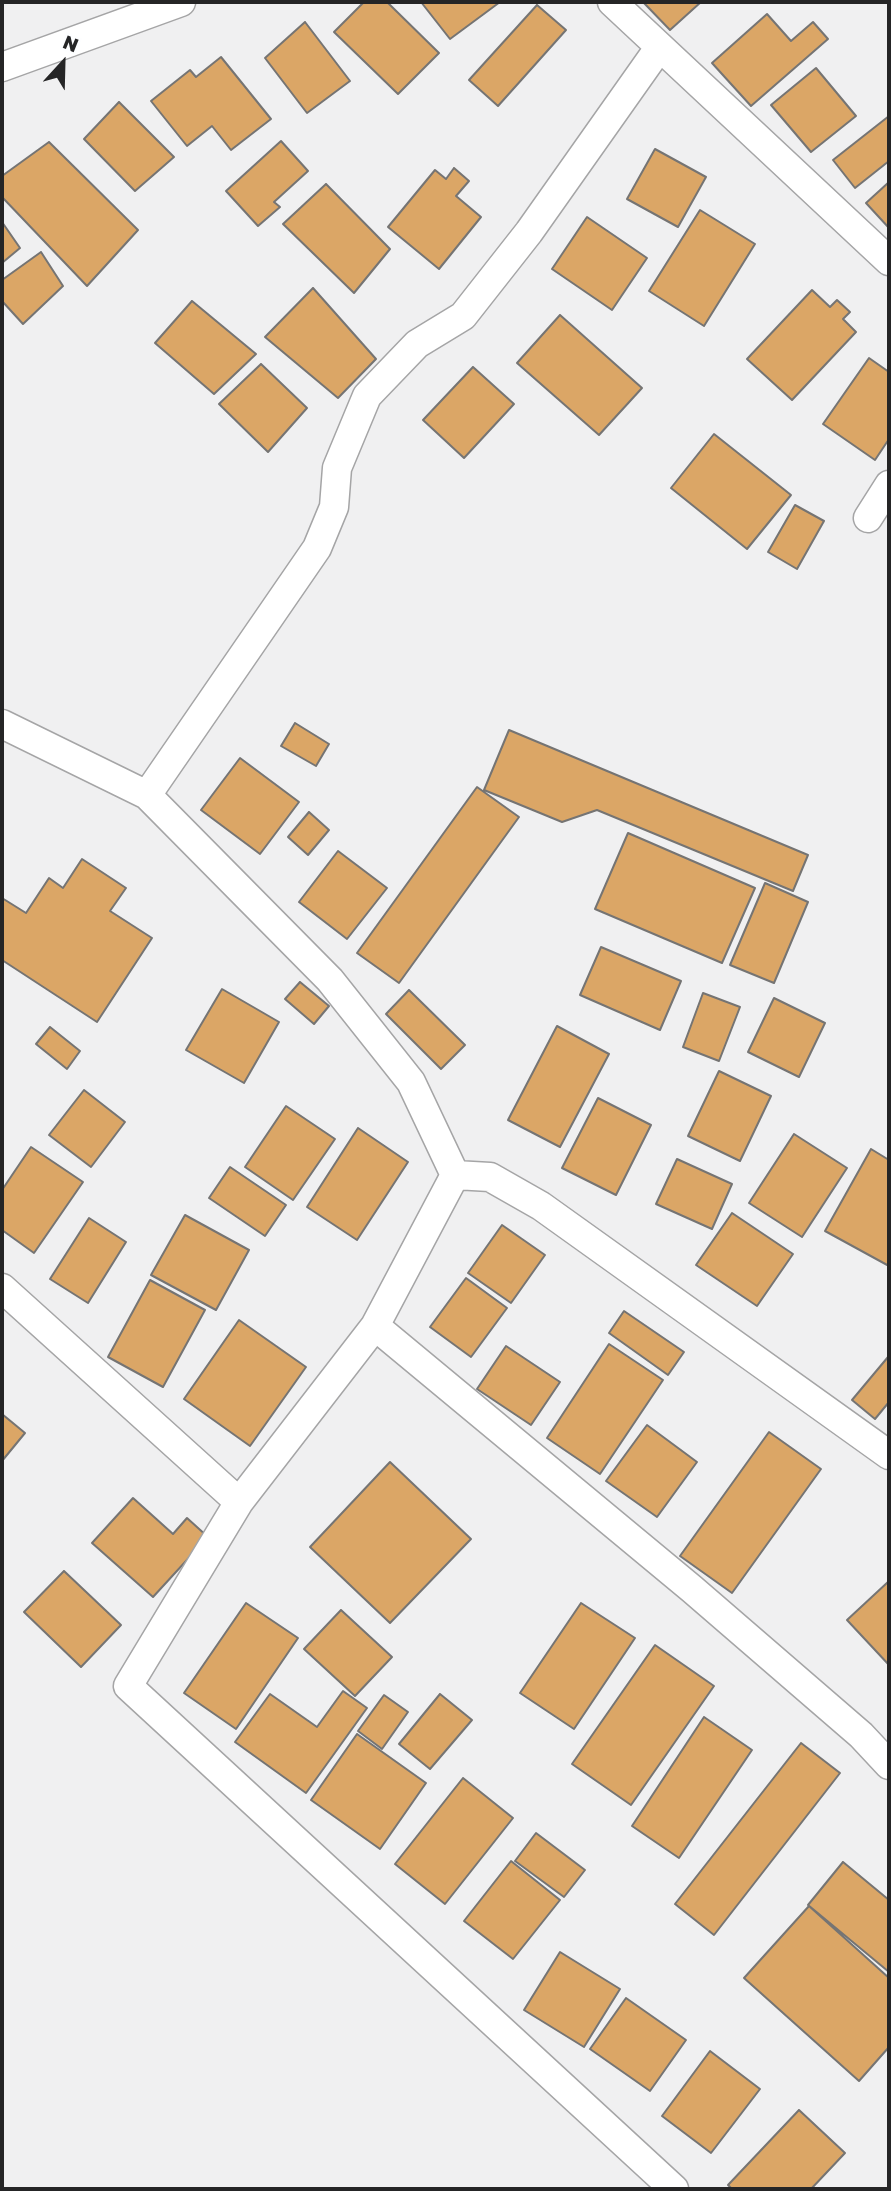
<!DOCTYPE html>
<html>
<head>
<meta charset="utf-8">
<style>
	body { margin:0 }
	#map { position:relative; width:891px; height:2191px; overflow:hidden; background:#f0f0f1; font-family:"Golos Text",sans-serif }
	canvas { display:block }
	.frame { position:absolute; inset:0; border:4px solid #252526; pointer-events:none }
	.north { position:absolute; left:28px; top:28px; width:70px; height:70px; -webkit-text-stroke:5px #fdfeff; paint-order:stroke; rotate:22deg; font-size:19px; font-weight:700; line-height:28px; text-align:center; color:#252526 }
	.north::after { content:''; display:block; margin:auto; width:24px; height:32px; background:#252526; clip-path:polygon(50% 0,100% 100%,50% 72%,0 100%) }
</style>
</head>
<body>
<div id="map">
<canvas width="891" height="2191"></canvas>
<div class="frame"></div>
<div class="north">N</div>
</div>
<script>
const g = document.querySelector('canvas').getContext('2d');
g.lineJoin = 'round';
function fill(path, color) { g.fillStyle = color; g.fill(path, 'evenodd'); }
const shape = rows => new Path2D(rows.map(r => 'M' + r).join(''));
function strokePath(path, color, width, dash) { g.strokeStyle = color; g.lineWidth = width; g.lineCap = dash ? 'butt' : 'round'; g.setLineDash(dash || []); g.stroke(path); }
const building = shape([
	[364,2,387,2,439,53,398,94,334,32,364,2],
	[421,2,500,2,450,39,421,2],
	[643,2,701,2,670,30,643,2],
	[537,5,566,30,498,106,469,80,537,5],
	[767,14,791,41,813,22,828,39,751,106,712,63,767,14],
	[305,22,350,81,307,113,265,58,305,22],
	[221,57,271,119,231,150,212,126,187,146,151,101,190,70,196,77,221,57],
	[816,68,856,116,811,152,771,105,816,68],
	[119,102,174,157,135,191,84,139,119,102],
	[889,116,889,161,855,188,833,160,889,116],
	[281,141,308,171,274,202,280,207,258,226,226,191,281,141],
	[49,142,138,230,87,286,2,197,2,176,49,142],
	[655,149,706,177,678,227,627,199,655,149],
	[454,168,469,181,456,196,481,217,439,269,388,227,435,170,446,179,454,168],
	[889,182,889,228,866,203,889,182],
	[326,184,390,249,354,293,283,224,326,184],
	[700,210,755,244,704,326,649,291,700,210],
	[587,217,647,258,612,310,552,269,587,217],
	[2,222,20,248,2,263,2,222],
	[41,252,63,286,23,324,2,301,2,280,41,252],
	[313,288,376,359,338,398,265,337,313,288],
	[812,290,830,307,837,300,850,312,843,319,856,332,792,400,747,359,812,290],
	[192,301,256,354,214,394,155,343,192,301],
	[560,315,642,388,599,435,517,363,560,315],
	[869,358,889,372,889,439,875,460,823,424,869,358],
	[261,364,307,408,268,452,219,404,261,364],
	[473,367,514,404,464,458,423,420,473,367],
	[714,434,791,495,747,549,671,488,714,434],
	[795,505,824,521,797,569,768,552,795,505],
	[295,723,329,744,316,766,281,746,295,723],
	[509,730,808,855,793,891,597,810,562,822,484,790,509,730],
	[240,758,299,802,260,854,201,810,240,758],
	[477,787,519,817,399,983,357,953,477,787],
	[309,812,329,830,308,855,288,837,309,812],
	[628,833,755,888,722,963,595,909,628,833],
	[338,851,387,888,347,939,299,902,338,851],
	[82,859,126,888,110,911,152,938,97,1022,2,960,2,898,26,913,49,878,63,888,82,859],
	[765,883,808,902,774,983,730,965,765,883],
	[601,947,681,981,660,1030,580,995,601,947],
	[300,982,329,1006,314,1024,285,999,300,982],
	[222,989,279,1022,244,1083,186,1050,222,989],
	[409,990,465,1045,441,1069,386,1014,409,990],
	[703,993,740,1007,719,1061,683,1047,703,993],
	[774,998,825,1023,799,1077,748,1052,774,998],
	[557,1026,609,1054,560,1147,508,1120,557,1026],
	[50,1027,80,1051,67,1069,36,1044,50,1027],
	[719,1071,771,1096,740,1161,688,1136,719,1071],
	[84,1090,125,1122,91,1167,49,1135,84,1090],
	[598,1098,651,1125,616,1195,562,1168,598,1098],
	[286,1106,335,1139,293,1200,245,1167,286,1106],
	[358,1128,408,1162,357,1240,307,1207,358,1128],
	[794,1134,847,1168,802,1237,749,1203,794,1134],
	[31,1147,83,1182,34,1253,2,1230,2,1190,31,1147],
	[871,1149,889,1160,889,1266,825,1231,871,1149],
	[677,1159,732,1184,712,1229,656,1204,677,1159],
	[230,1167,286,1205,265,1236,209,1198,230,1167],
	[732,1213,793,1254,757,1306,696,1265,732,1213],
	[185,1215,249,1250,216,1310,151,1275,185,1215],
	[89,1218,126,1242,88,1303,50,1279,89,1218],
	[502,1225,545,1255,511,1303,468,1273,502,1225],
	[466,1278,507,1308,471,1357,430,1327,466,1278],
	[150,1280,205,1310,163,1387,108,1357,150,1280],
	[624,1311,684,1352,668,1375,609,1333,624,1311],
	[239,1320,306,1367,250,1446,184,1399,239,1320],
	[609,1344,663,1380,600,1474,547,1438,609,1344],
	[506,1346,560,1382,531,1425,477,1389,506,1346],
	[888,1357,889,1402,875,1419,852,1400,888,1357],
	[2,1414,25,1433,2,1461,2,1414],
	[647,1425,697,1462,657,1517,606,1481,647,1425],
	[769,1432,821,1469,732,1593,680,1556,769,1432],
	[390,1462,471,1539,390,1623,310,1547,390,1462],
	[133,1498,173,1534,187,1518,208,1537,153,1597,92,1543,133,1498],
	[64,1571,121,1625,81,1667,24,1612,64,1571],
	[889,1581,889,1665,847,1620,889,1581],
	[246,1603,298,1638,236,1729,184,1693,246,1603],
	[581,1603,635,1638,574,1729,520,1693,581,1603],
	[341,1610,392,1657,355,1696,304,1649,341,1610],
	[655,1645,714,1686,631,1805,572,1764,655,1645],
	[343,1691,367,1708,306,1793,235,1742,270,1694,317,1727,343,1691],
	[440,1694,472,1720,430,1769,399,1744,440,1694],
	[384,1695,408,1712,382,1749,358,1731,384,1695],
	[704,1717,752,1750,679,1858,632,1826,704,1717],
	[357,1734,426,1783,380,1849,311,1800,357,1734],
	[801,1743,840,1773,714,1935,675,1904,801,1743],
	[463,1778,513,1818,445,1904,395,1864,463,1778],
	[536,1833,585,1870,564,1897,515,1861,536,1833],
	[511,1861,560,1900,513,1959,464,1921,511,1861],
	[843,1862,889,1900,889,1972,808,1905,843,1862],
	[809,1906,889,1978,889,2047,859,2081,744,1978,809,1906],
	[560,1952,620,1989,584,2047,524,2010,560,1952],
	[626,1998,686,2040,650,2091,590,2049,626,1998],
	[710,2051,760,2089,711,2153,662,2116,710,2051],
	[799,2110,845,2153,811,2189,732,2189,728,2185,799,2110]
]);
fill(building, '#dba666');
strokePath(building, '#757473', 2);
const street = shape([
	[612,2,889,261],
	[2,67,181,2],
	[868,518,889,485],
	[2,724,147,795,330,980,411,1082,455,1175,375,1326,239,1502,128,1686,674,2189],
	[147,795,317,548,334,507,337,468,367,396,417,344,463,316,529,232,659,48],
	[455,1175,490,1177,541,1206,889,1455],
	[2,1288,239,1502],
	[375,1326,692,1589,861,1735,889,1765]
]);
strokePath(street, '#a5a5a6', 31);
strokePath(street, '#fff', 28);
</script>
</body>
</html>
